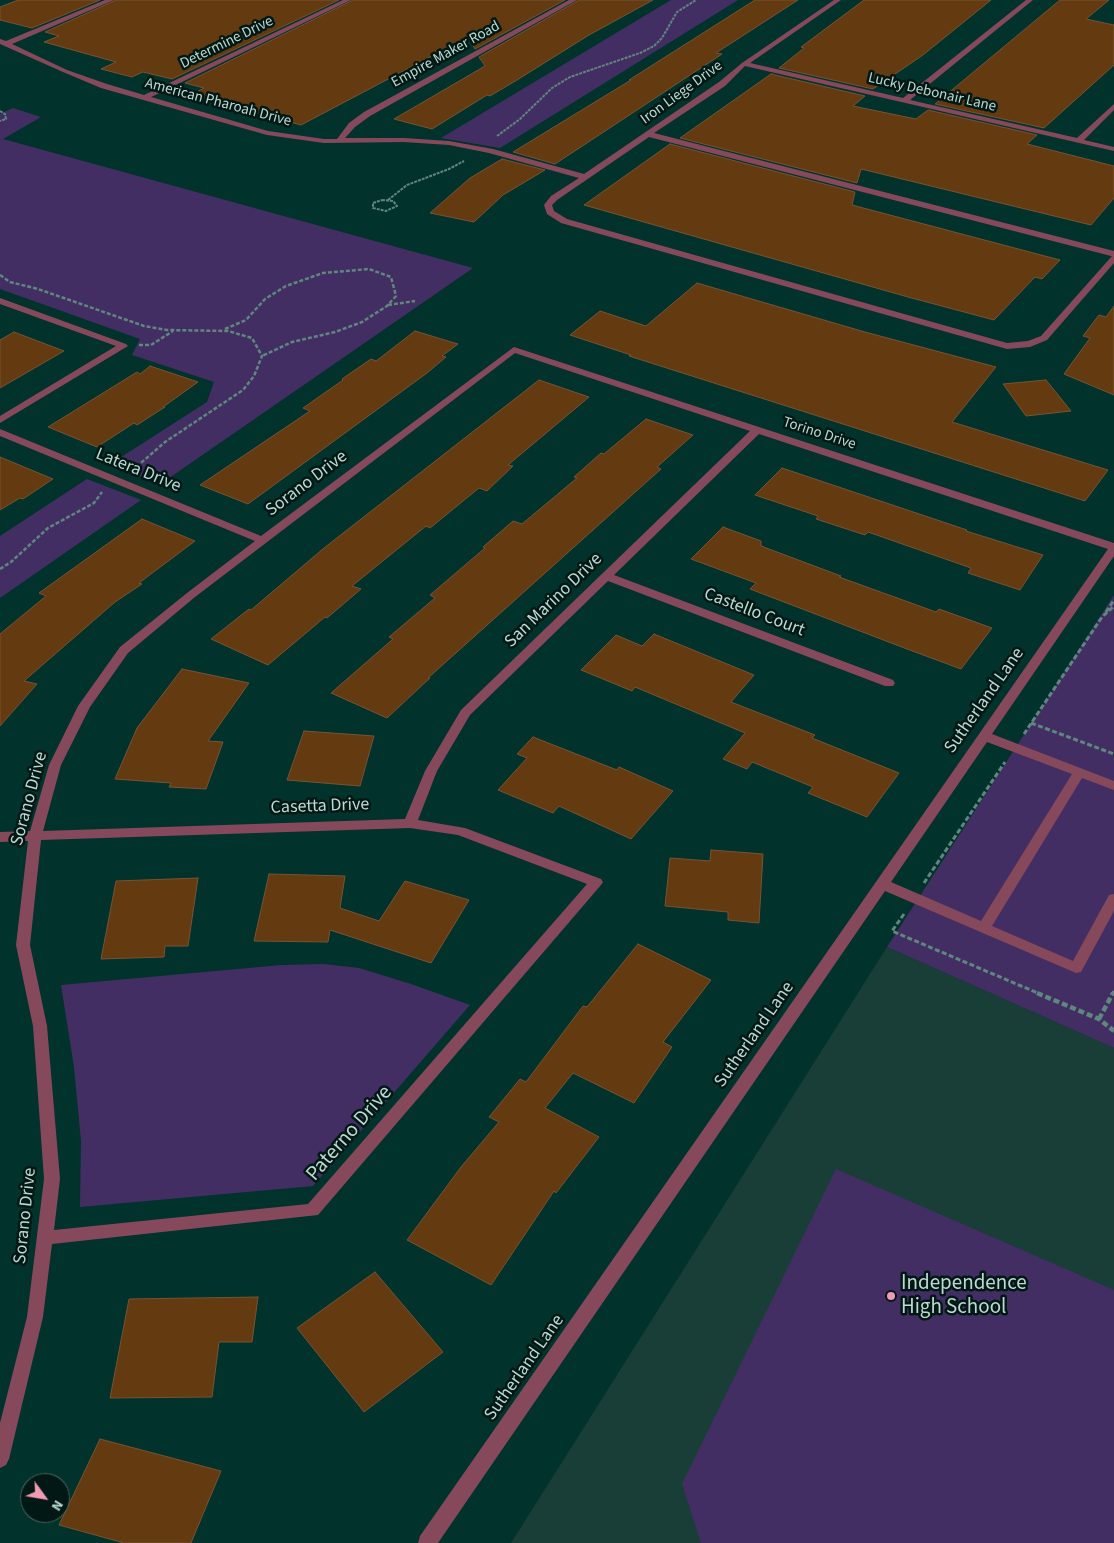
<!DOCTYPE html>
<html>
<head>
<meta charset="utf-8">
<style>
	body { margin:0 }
	#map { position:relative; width:1114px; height:1543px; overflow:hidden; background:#01332c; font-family:"Source Sans 3",sans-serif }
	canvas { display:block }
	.north { position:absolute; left:20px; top:1473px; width:50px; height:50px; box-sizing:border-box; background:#011814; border:1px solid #4c6560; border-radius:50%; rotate:122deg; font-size:14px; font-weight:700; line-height:20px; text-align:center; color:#bcd9d2 }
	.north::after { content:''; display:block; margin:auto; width:18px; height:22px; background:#f19ab4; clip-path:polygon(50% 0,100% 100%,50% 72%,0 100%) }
</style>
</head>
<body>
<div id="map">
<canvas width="1114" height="1543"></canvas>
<div class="north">N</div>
</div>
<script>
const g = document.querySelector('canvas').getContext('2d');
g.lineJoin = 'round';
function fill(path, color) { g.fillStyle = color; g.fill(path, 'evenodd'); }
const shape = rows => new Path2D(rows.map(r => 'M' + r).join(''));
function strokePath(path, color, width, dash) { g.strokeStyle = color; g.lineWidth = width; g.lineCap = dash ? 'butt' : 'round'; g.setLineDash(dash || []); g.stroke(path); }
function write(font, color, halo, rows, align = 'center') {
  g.font = font + ' "Source Sans 3",sans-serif'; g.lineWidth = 5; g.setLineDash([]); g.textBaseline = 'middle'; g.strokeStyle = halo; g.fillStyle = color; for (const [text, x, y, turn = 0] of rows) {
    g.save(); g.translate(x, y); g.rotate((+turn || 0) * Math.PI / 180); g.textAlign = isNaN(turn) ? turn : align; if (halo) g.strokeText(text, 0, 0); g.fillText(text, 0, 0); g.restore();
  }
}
fill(shape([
	[887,947,1114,1048,1114,1543,511,1543]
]), '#183e37');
fill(shape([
	[671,0,738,0,500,148,441,138],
	[13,108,41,117,3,139,473,268,159,485,112,463,207,402,214,382,132,355,140,339,0,289,0,114],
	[87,479,141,500,0,598,0,536],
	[1114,595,1114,1048,887,947],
	[324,964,359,968,411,984,470,1005,313,1186,80,1207,81,1141,74,1067,61,985,282,965],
	[836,1169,1114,1290,1114,1543,701,1543,682,1484]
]), '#432e63');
const building = shape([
	[18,0,100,0,32,28,0,20,0,7,18,0],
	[116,0,339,0,172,79,143,72,132,77,101,69,116,62,44,42,59,36,45,32,116,0],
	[353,0,565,0,475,49,468,37,301,125,191,95,204,88,185,83,353,0],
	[579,0,653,0,589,35,517,80,490,96,487,95,432,129,394,119,485,66,479,57,579,0],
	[755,0,798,0,716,53,722,54,555,164,513,152,631,80,629,80,755,0],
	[864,0,991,0,923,55,873,89,779,68,804,48,801,47,864,0],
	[1060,0,1109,0,1086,19,1114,25,1114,65,1044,128,935,104,1060,0],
	[771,74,865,96,853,106,916,119,928,110,1037,135,1027,144,1114,166,1114,198,1091,225,861,169,857,183,680,138,771,74],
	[670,144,855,192,852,205,1060,260,1042,279,1035,277,994,320,908,297,584,205,670,144],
	[502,159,545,170,503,195,474,222,430,213,470,178,502,159],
	[697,283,865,332,996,367,952,422,1108,470,1085,501,629,356,631,355,570,335,600,311,646,326,697,283],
	[1114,306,1114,395,1064,374,1090,338,1083,336,1099,315,1106,317,1114,306],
	[415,331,458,344,442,356,446,357,427,373,248,504,200,485,310,411,303,408,343,380,342,379,371,359,376,361,415,331],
	[14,332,64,351,0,388,0,340,14,332],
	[150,366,198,382,163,407,165,407,137,425,134,423,97,447,48,427,137,372,140,374,150,366],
	[539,380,589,397,508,465,513,466,487,491,479,488,430,528,426,526,352,586,361,589,327,618,325,617,268,665,211,639,249,609,251,610,324,548,539,380],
	[1046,380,1071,411,1026,416,1003,384,1046,380],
	[646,419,693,435,657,467,661,469,428,678,430,678,387,718,331,693,393,639,389,637,435,598,430,595,485,548,483,547,513,521,522,524,577,478,574,477,601,453,604,454,646,419],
	[0,457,53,479,23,499,20,498,0,510,0,457],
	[782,468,967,530,966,531,1043,555,1020,590,968,573,971,568,868,532,865,535,816,519,818,516,755,495,782,468],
	[142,519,195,541,139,583,142,584,115,602,24,681,37,684,0,726,0,634,46,596,39,593,142,519],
	[723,527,761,541,761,546,841,576,839,577,936,612,939,609,992,628,961,669,907,649,750,589,756,583,691,559,723,527],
	[654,634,754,675,731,702,815,735,812,738,899,773,867,817,808,793,813,787,752,762,747,769,723,759,745,733,635,687,632,691,581,670,616,635,642,646,654,634],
	[182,669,249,683,208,741,223,742,206,789,169,787,171,783,115,779,137,728,182,669],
	[304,731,374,736,360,786,287,780,304,731],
	[533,737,617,770,619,767,673,791,631,839,559,806,553,813,498,790,527,758,517,754,533,737],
	[711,850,763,854,759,923,728,920,728,912,665,906,670,858,710,861,711,850],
	[269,874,345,876,340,908,379,921,405,881,469,900,431,963,330,930,328,942,254,941,269,874],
	[198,878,188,946,165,946,164,957,101,959,116,881,198,878],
	[638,944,711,980,663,1042,672,1047,634,1103,573,1073,545,1108,599,1137,556,1193,554,1191,491,1285,407,1240,461,1167,499,1122,489,1117,520,1079,526,1082,583,1006,587,1007,638,944],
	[375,1272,443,1352,364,1412,297,1328,375,1272],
	[258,1297,252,1342,219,1342,212,1397,110,1398,129,1299,258,1297],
	[100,1439,221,1471,191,1543,124,1543,59,1525,100,1439]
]);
fill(building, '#643a11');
strokePath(building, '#765335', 1);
strokePath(shape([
	[0,111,5,114,6,119,0,121],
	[497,136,520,119,552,88,570,77,640,53,654,46,662,38,677,12,696,0],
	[382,200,393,201,397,206,386,211,373,208,373,203,382,200],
	[388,200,407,185,449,169,464,161]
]), '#5f867f', 2, [3, 1]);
strokePath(shape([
	[0,275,10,282,38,289,144,326,167,330,228,331,252,338,262,356,254,376,243,390,165,442,134,469],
	[388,305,415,301],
	[225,329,246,320,265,299,286,286,323,273,369,269,391,277,396,296,387,306,362,322,335,332,292,342,262,356],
	[139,345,151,345,173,331],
	[0,569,11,562,48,528,94,503,102,492]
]), '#5f867f', 2.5, [4, 2]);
strokePath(shape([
	[1106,612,1114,600],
	[1031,723,1114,754],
	[1024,734,1102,617,1114,606],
	[924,883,1005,762],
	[904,914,892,931,1040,994],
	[1112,994,1114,991]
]), '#5f867f', 3, [5, 2.5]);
strokePath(shape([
	[1037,993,1099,1019,1114,1031],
	[1099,1019,1113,993]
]), '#5f867f', 4.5, [6, 3]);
fill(shape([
	[105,0,114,0,12,44,67,70,107,84,144,95,343,0,351,0,151,97,268,131,324,139,337,139,349,123,364,112,569,0,577,0,370,116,355,127,345,138,404,138,449,141,493,149,584,174,719,82,742,63,834,0,841,0,750,63,903,98,1026,0,1033,0,910,100,1077,138,1114,104,1114,110,1084,140,1114,147,1114,151,745,66,725,86,654,133,1114,251,1114,263,1047,340,1030,347,1007,349,561,223,547,214,544,205,551,196,579,178,489,153,449,145,404,142,324,143,267,135,101,88,63,72,0,44,0,39,6,41,105,0],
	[649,137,1111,256,1112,256,1041,336,1028,341,1007,343,567,219,554,211,552,205,557,200,649,137],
	[0,298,126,344,128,346,0,423,0,416,116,346,0,304,0,298],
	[514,347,1114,543,1114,556,992,734,1114,781,1114,790,1082,778,992,926,1073,961,1109,895,1114,894,1114,911,1081,972,1076,973,885,891,438,1543,418,1543,420,1536,1108,549,759,434,614,575,893,680,895,683,893,686,885,686,608,581,470,715,437,771,418,820,465,828,601,879,603,882,601,885,318,1215,52,1244,43,1317,9,1459,6,1465,0,1468,0,1423,27,1317,44,1179,33,1026,16,945,28,841,0,842,0,832,30,831,49,765,78,706,120,647,187,593,255,541,0,436,0,429,261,536,514,347],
	[515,353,750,431,461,710,425,771,405,819,43,831,61,765,90,707,128,653,195,597,515,353],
	[987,742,1072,774,981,921,891,882,987,742],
	[410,828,458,835,587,884,308,1204,54,1230,60,1179,47,1026,30,945,41,840,410,828]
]), '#86495c');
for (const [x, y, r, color] of [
	[891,1296,5,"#f19ab4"]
]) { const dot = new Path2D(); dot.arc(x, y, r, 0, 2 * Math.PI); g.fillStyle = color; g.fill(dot); strokePath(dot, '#011814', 2); }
write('15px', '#bcd9d2', '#011814', [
	["Determine Drive",227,43,-26],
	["Empire Maker Road",446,55,-29],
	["Iron Liege Drive",682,93,-36],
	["Lucky Debonair Lane",932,93,13],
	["American Pharoah Drive",218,103,15],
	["Torino Drive",819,434,18]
]);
write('18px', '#bcd9d2', '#011814', [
	["Latera Drive",138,471,22],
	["Sorano Drive",307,484,-37],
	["San Marino Drive",554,601,-44],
	["Castello Court",754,613,21],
	["Sutherland Lane",985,701,-55],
	["Sorano Drive",30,799,-75],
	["Casetta Drive",320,807,-2],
	["Sutherland Lane",755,1035,-55],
	["Sorano Drive",26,1216,-84],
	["Sutherland Lane",525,1368,-55]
]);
write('21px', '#bcd9d2', '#011814', [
	["Paterno Drive",350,1134,-49]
]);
write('21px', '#bcd9d2', '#011814', [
	["Independence",901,1284],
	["High School",901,1308]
], 'left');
</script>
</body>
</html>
